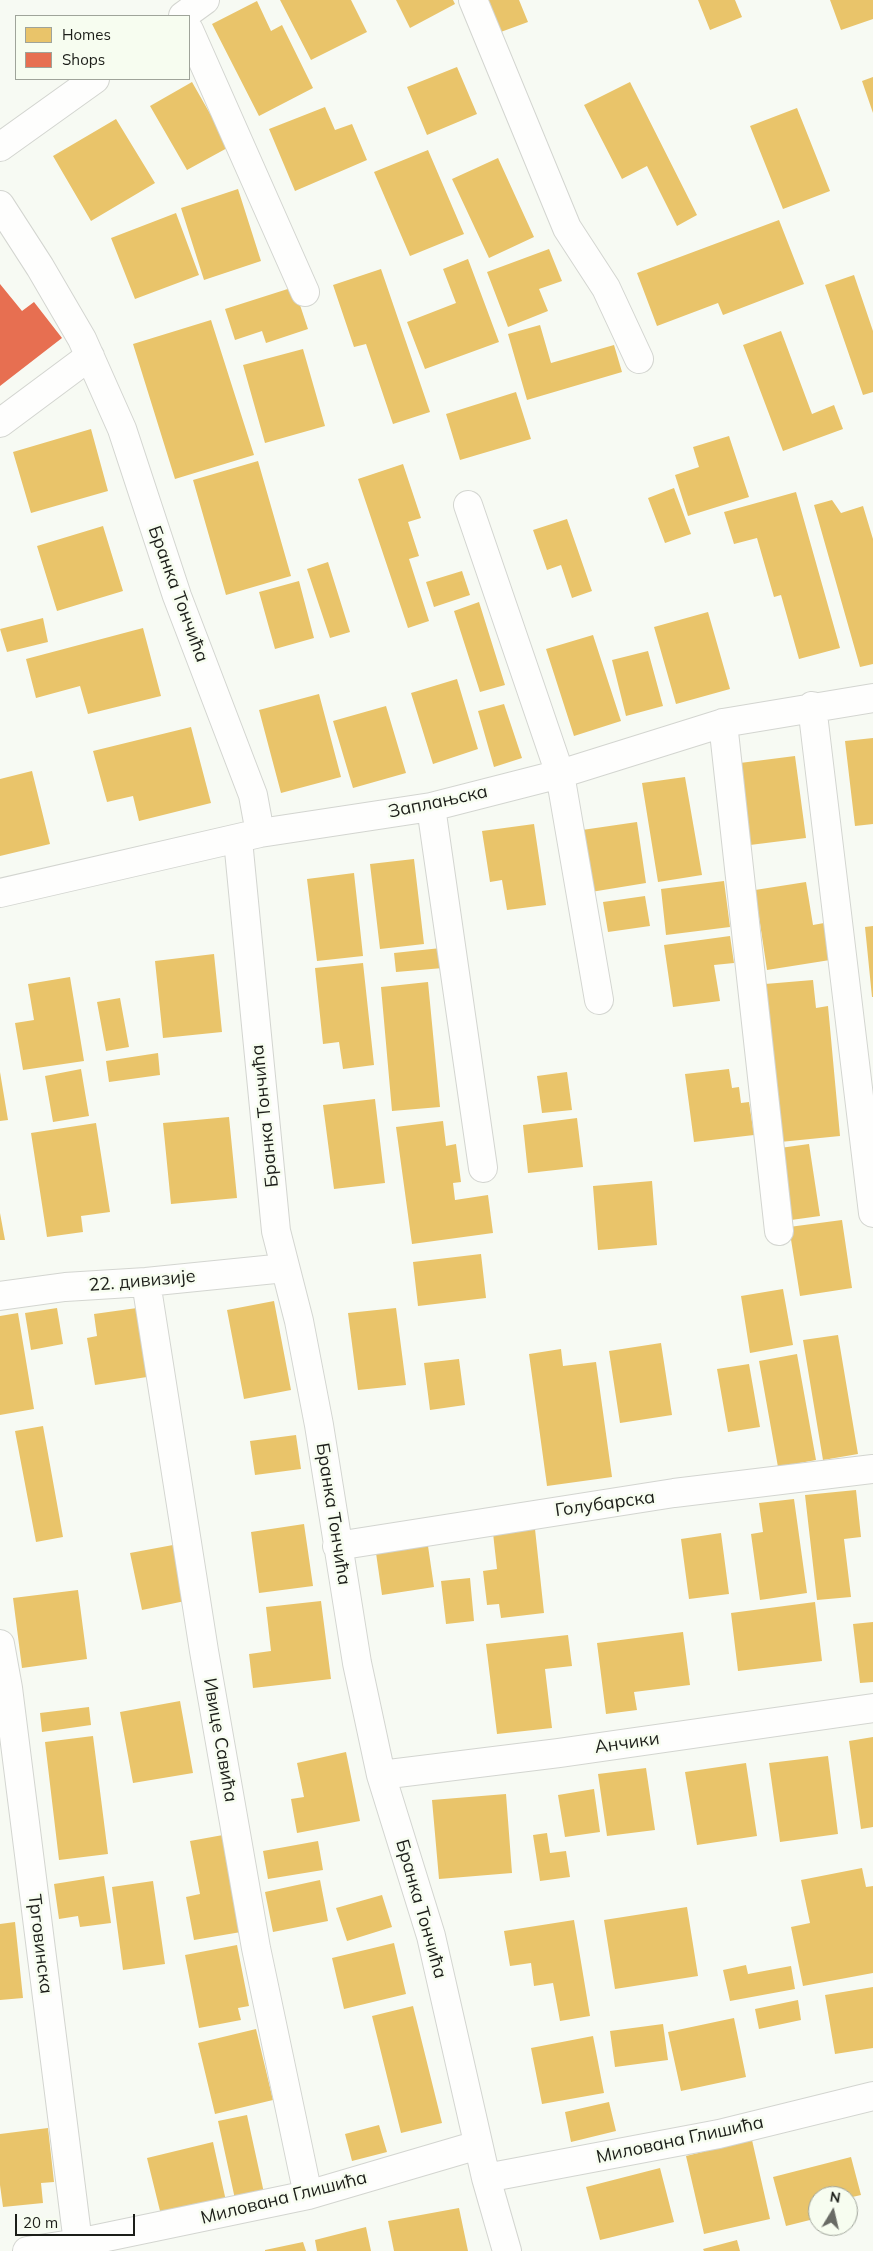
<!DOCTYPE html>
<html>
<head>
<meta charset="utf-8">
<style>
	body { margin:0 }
	#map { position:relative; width:873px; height:2251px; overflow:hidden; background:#f7faf3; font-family:Mulish,sans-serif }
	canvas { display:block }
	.legend { position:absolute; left:15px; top:15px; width:175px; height:65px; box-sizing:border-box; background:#f7fdf0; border:1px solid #9fa49a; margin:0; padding:6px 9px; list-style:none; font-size:15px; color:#1c1e19 }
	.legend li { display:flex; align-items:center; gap:10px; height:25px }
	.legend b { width:25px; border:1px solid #9fa49a }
	.north { position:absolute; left:808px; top:2186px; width:50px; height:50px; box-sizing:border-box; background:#f7fdf0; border:1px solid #9fa49a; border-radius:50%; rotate:9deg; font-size:14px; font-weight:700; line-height:20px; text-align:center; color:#1c1e19 }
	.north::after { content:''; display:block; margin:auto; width:18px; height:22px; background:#696b65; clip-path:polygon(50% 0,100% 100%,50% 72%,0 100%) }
	.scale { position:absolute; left:15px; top:2214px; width:120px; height:22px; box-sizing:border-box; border:2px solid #1c1e19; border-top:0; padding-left:6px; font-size:15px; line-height:18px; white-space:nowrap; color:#1c1e19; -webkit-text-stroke:4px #f7fdf0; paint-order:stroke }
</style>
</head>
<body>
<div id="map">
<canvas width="873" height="2251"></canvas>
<ul class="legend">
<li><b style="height:14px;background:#e9c46a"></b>Homes</li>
<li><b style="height:14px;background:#e76f51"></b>Shops</li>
</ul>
<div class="north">N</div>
<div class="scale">20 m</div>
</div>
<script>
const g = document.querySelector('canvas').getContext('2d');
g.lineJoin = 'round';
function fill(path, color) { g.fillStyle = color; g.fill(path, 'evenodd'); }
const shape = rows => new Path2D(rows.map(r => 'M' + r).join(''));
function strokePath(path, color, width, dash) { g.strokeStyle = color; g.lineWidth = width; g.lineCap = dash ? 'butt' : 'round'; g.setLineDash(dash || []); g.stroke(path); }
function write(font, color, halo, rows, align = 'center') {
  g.font = font + ' Mulish,sans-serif'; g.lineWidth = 5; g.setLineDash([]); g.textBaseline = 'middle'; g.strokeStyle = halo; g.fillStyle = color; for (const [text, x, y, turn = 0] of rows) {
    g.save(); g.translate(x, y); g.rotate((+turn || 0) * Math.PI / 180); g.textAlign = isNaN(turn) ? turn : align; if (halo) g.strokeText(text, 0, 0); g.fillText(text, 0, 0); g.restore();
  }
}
fill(shape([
	[280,0,351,0,367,32,311,60],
	[396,0,453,0,455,4,410,28],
	[486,0,519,0,528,22,498,33],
	[698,0,735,0,742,17,710,30],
	[830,0,873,0,873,19,841,30],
	[257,1,271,31,282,25,313,88,259,116,212,24],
	[457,67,477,114,427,135,407,87],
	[873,77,873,113,862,81],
	[192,82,229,147,187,170,150,106],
	[630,82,697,215,677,226,647,166,622,179,584,105],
	[325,107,335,130,352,124,367,160,295,191,269,129],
	[797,108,830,191,783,209,750,126],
	[116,119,155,183,91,221,53,156],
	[428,150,464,234,410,256,374,172],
	[498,158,534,237,489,258,452,179],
	[238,189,261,261,204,280,181,208],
	[176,213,199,275,135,299,111,238],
	[779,220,804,284,723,315,718,303,657,326,637,273],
	[549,249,562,281,539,289,548,311,508,327,487,272],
	[468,259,499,342,425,369,407,322,456,303,443,269],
	[381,269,430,412,393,424,366,344,354,347,333,285],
	[854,275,873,331,873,392,863,395,825,285],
	[294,287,308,329,266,343,262,331,235,340,225,309],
	[211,320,254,455,175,479,133,344],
	[540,325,551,363,614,345,622,372,527,400,508,334],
	[781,331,812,414,834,405,843,429,783,451,743,345],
	[303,349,325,426,265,443,243,365],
	[516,392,531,439,460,460,446,414],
	[91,429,108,491,31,513,13,452],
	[729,436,749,497,688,516,675,475,699,467,693,447],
	[258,461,291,576,226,595,193,480],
	[403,464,421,518,408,522,419,556,409,559,429,621,408,628,358,479],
	[674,488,691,534,665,543,648,498],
	[796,492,840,648,799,659,781,595,774,597,757,538,734,544,724,512],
	[832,500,841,513,863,506,873,539,873,664,860,667,814,505],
	[567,519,592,591,572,598,561,565,547,570,533,530],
	[103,526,123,591,57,611,37,546],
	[328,562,350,632,330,638,307,569],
	[462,571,470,595,434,607,426,582],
	[299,581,314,638,275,649,259,592],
	[479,602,505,685,480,692,454,611],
	[708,612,730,689,676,704,654,627],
	[43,618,48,642,7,652,0,629],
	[143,628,161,696,88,714,80,686,36,698,26,659],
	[593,635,621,721,574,736,546,649],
	[648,651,663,706,626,716,612,660],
	[457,679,478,749,433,764,411,693],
	[319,694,341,777,281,793,259,710],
	[504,704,522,758,494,767,478,711],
	[386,706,406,773,353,788,333,721],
	[191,727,211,803,139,821,133,796,107,802,93,751],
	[873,738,873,824,855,826,845,741],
	[795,756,806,838,750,845,740,763],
	[32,771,50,844,0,856,0,779],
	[685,777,702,875,658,882,642,783],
	[637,822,646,883,591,892,582,830],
	[534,824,546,905,507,910,502,880,490,882,482,831],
	[414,859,424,944,380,949,370,864],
	[354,873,363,956,317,961,307,879],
	[724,881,730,927,666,935,661,889],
	[806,882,813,925,824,923,830,960,767,970,755,890],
	[645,896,650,926,608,932,603,902],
	[873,926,873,997,872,997,865,927],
	[730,936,734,963,714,965,720,1001,673,1007,664,945],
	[441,948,443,968,396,972,394,953],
	[214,954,222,1032,163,1038,155,961],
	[363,963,374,1065,343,1069,339,1042,323,1044,315,968],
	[70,977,84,1061,23,1070,15,1023,34,1020,28,984],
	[813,980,816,1008,828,1006,840,1136,780,1142,765,984],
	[428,982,440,1107,392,1111,381,987],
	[120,998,129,1047,106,1051,97,1002],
	[158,1053,160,1075,109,1082,106,1061],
	[81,1069,89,1116,53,1122,45,1076],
	[729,1069,732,1088,739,1087,741,1103,749,1102,754,1135,694,1142,685,1074],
	[0,1072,8,1120,0,1121],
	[567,1072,572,1110,542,1113,537,1076],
	[375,1099,385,1183,334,1189,323,1105],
	[229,1117,237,1198,171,1204,163,1123],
	[577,1118,583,1167,528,1173,523,1125],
	[443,1121,446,1146,456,1144,461,1182,453,1183,455,1200,488,1195,493,1233,412,1244,396,1127],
	[96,1123,110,1212,81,1216,83,1232,47,1237,31,1133],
	[809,1144,820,1216,791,1220,780,1148],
	[652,1181,657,1245,598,1250,593,1186],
	[0,1213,5,1240,0,1240],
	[842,1220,852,1288,800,1296,789,1227],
	[481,1254,486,1298,418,1306,413,1262],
	[783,1289,793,1345,750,1353,741,1296],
	[274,1301,291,1390,244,1399,227,1310],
	[57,1308,63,1344,31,1350,25,1313],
	[137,1308,147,1377,95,1385,87,1338,97,1336,94,1314],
	[396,1308,406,1385,358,1390,348,1313],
	[18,1313,34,1409,0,1415,0,1316],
	[838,1335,858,1454,823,1460,803,1340],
	[661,1343,672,1415,620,1423,609,1351],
	[561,1349,563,1366,596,1362,612,1477,547,1486,529,1354],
	[797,1354,816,1460,778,1467,759,1361],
	[459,1359,465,1405,430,1410,424,1363],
	[749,1364,760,1427,728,1432,717,1369],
	[43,1426,63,1537,36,1542,15,1431],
	[296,1435,301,1469,255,1475,250,1441],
	[856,1490,861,1537,844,1539,851,1597,817,1600,805,1495],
	[794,1499,807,1593,760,1600,751,1534,763,1532,759,1503],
	[304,1524,313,1586,259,1593,251,1532],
	[535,1529,544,1613,501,1618,499,1604,487,1605,483,1571,497,1569,493,1533],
	[721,1533,729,1594,689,1599,681,1539],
	[173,1545,185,1601,142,1610,130,1553],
	[428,1546,434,1587,382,1595,376,1553],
	[470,1578,474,1621,446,1624,441,1581],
	[78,1590,87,1659,22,1668,13,1598],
	[321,1601,331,1679,253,1688,249,1654,271,1651,266,1607],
	[815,1602,822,1661,738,1671,731,1613],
	[873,1622,873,1682,860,1683,853,1624],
	[683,1632,690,1685,634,1692,637,1710,606,1714,597,1643],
	[568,1635,572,1666,545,1669,552,1728,497,1734,486,1644],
	[180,1701,193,1773,133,1783,120,1712],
	[89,1707,91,1725,42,1732,40,1713],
	[93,1736,108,1854,59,1860,45,1742],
	[873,1737,873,1827,861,1829,849,1741],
	[346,1752,360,1821,297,1833,291,1799,304,1797,297,1763],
	[828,1756,838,1834,780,1842,769,1763],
	[746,1763,757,1836,697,1845,685,1772],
	[646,1768,655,1830,607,1836,598,1774],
	[594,1789,600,1832,565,1837,558,1795],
	[506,1794,512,1873,439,1879,432,1800],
	[547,1833,550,1853,566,1851,570,1877,540,1881,533,1835],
	[223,1835,241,1932,194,1940,186,1897,200,1894,190,1841],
	[318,1841,323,1870,268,1879,263,1851],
	[862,1868,866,1887,873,1886,873,1973,803,1986,791,1927,810,1923,801,1880],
	[104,1876,111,1923,80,1927,78,1916,59,1919,54,1884],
	[320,1880,328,1921,273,1932,265,1892],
	[153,1881,165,1964,123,1970,112,1887],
	[382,1895,392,1927,347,1941,336,1908],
	[687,1907,698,1976,615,1989,604,1920],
	[574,1920,590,2016,560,2021,553,1983,534,1986,531,1963,510,1966,504,1931],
	[15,1922,23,1998,0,2000,0,1924],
	[394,1943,406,1994,344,2009,332,1958],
	[237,1945,249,2006,238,2008,241,2020,199,2028,185,1955],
	[746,1965,748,1974,791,1966,795,1989,730,2001,723,1970],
	[873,1987,873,2048,835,2054,825,1995],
	[798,2000,801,2020,759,2029,755,2009],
	[413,2006,442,2123,401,2133,372,2016],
	[734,2018,746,2077,681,2091,668,2032],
	[663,2024,668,2060,615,2067,610,2031],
	[256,2029,273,2100,215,2114,198,2043],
	[593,2036,604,2093,542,2104,531,2048],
	[609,2102,616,2131,571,2142,565,2112],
	[247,2115,264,2193,235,2199,218,2121],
	[379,2125,387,2152,352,2161,345,2134],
	[48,2128,54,2182,41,2183,43,2203,3,2207,0,2185,0,2134],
	[752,2140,770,2219,704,2234,686,2156],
	[213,2142,226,2201,161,2215,147,2158],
	[851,2157,861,2195,848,2198,848,2196,818,2196,818,2218,786,2226,773,2177],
	[660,2168,674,2222,600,2240,586,2187],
	[459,2208,468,2251,394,2251,388,2221],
	[366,2227,371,2251,317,2251,315,2240],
	[737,2240,740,2251,704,2251,703,2249],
	[303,2242,306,2251,265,2251,265,2250]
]), '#e9c46a');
fill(shape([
	[0,284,22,311,34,302,62,338,0,386]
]), '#e76f51');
const minor = shape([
	[473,0,567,228,606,288,639,359],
	[183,16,205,0],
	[189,30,305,292],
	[0,147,95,79],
	[0,205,40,267,82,339,122,429,177,596,253,795,260,833],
	[0,423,90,356],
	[468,505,560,774,599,1000],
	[812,706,873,1213],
	[723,723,779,1231],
	[431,807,483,1168],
	[238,840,276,1231,299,1321,319,1425,357,1663,381,1775,431,1936,486,2178,507,2251],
	[0,893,260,833,431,807,560,774,723,723,873,698],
	[146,1282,204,1651,256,1948,308,2195],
	[0,1296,65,1287,146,1282,285,1268],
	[337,1546,674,1493,873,1469],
	[0,1644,8,1688,78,2243],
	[381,1775,559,1753,873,1708],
	[486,2178,719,2134,873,2096],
	[27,2251,78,2243,308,2195,478,2145]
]);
strokePath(minor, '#d3d5d0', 30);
strokePath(minor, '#fefefd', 28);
write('18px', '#1c1e19', '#f7fdf0', [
	["Бранка Тончића",178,594,70],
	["Заплањска",438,802,-12],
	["Бранка Тончића",265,1116,-96],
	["22. дивизије",142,1281,-5],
	["Голубарска",605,1504,-8],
	["Бранка Тончића",333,1514,81],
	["Ивице Савића",220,1740,80],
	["Анчики",627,1743,-8],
	["Бранка Тончића",421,1909,74],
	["Трговинска",40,1944,83],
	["Милована Глишића",680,2140,-12],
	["Милована Глишића",284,2198,-14]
]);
</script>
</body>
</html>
